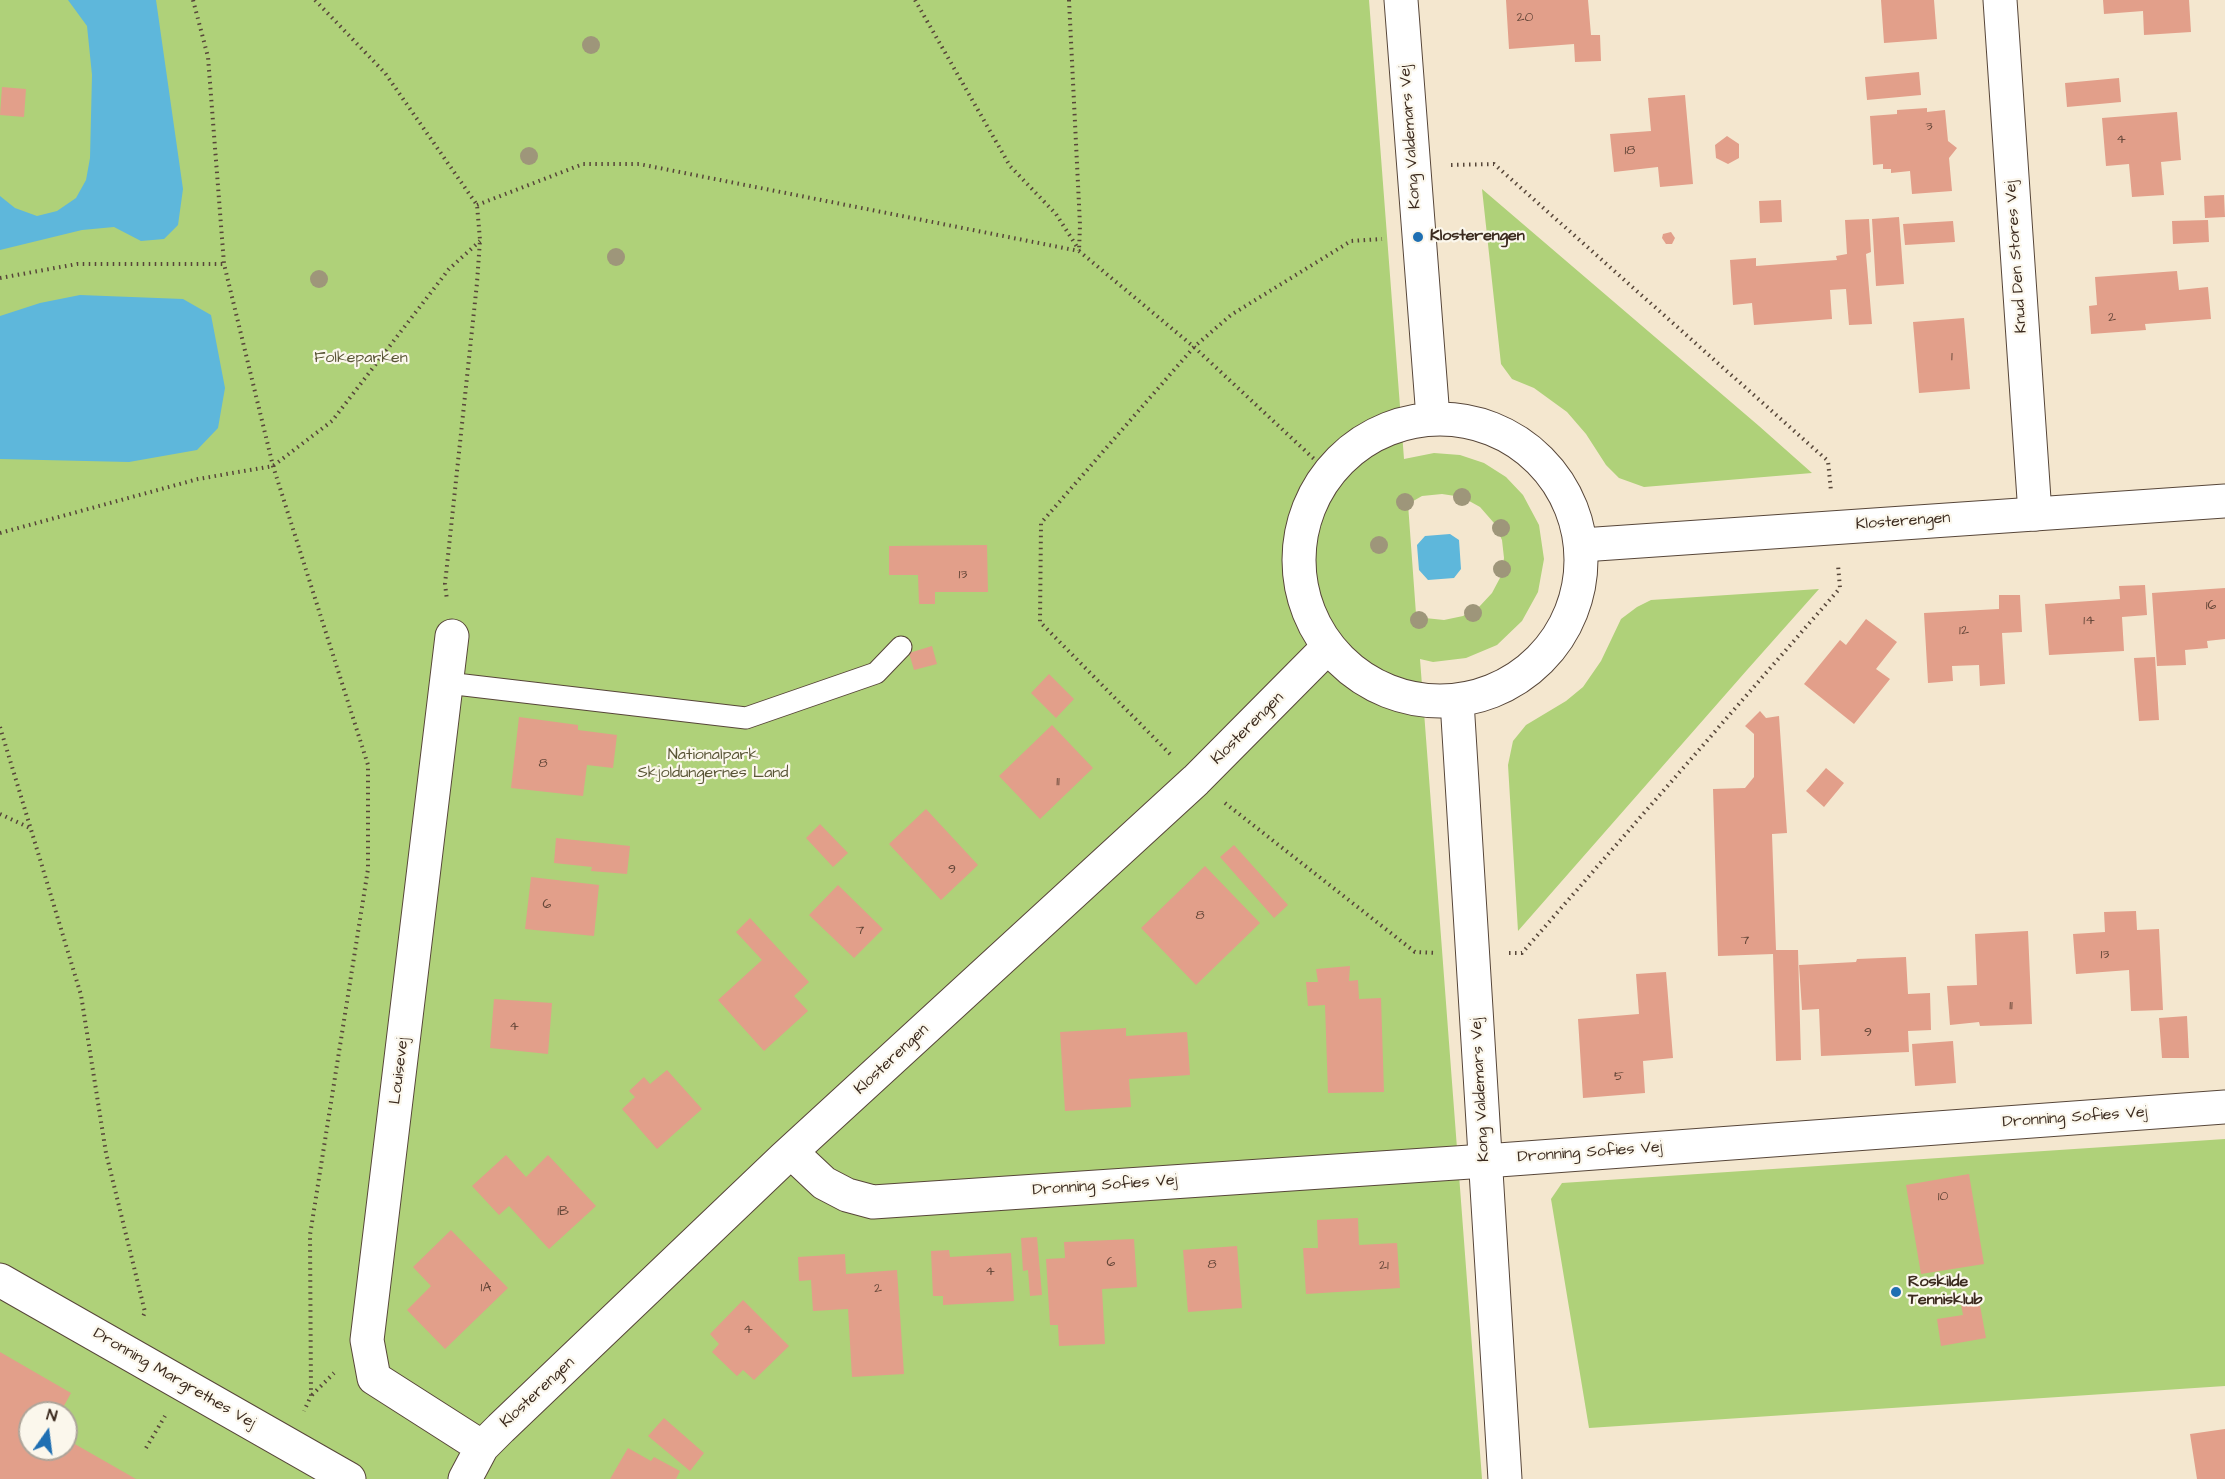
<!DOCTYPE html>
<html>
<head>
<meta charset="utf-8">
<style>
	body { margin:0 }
	#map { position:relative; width:2225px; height:1479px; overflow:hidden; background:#f4e7cf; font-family:"Architects Daughter",sans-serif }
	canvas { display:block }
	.north { position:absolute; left:18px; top:1401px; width:60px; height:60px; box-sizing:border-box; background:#fbf7ec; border:2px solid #aea59a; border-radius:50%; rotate:14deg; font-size:16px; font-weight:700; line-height:24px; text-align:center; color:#3b2a1e }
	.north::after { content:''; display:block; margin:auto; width:21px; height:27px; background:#1f6fb2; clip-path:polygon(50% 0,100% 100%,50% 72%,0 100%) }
</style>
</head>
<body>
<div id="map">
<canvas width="2225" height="1479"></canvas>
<div class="north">N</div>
</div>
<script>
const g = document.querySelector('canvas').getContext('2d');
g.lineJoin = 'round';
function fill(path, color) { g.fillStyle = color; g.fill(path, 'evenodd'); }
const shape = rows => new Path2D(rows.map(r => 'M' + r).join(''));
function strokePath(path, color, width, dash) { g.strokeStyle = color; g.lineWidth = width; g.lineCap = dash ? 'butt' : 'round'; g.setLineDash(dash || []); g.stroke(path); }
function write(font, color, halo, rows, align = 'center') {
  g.font = font + ' "Architects Daughter",sans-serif'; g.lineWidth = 4.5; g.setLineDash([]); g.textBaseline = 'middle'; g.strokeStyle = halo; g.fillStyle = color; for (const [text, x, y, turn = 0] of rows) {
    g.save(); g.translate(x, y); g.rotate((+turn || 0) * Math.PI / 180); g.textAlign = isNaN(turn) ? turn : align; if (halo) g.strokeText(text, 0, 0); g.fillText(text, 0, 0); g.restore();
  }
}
fill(shape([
	[0,0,1369,0,1404,459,1434,453,1460,455,1484,463,1506,477,1523,495,1539,525,1544,559,1538,592,1522,621,1497,645,1466,658,1433,662,1420,659,1482,1479,0,1479],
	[1442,494,1462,497,1480,507,1494,523,1502,540,1504,558,1501,576,1492,593,1479,607,1463,616,1444,620,1425,618,1416,614,1408,504,1422,496],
	[30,1413,66,1413,66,1449,30,1449],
	[1482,189,1759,426,1812,473,1644,487,1619,478,1606,465,1586,434,1567,412,1534,388,1512,379,1501,364],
	[1819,589,1747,670,1518,931,1508,765,1513,741,1526,725,1566,701,1583,687,1601,661,1621,619,1637,607,1651,600],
	[2225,1139,2225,1386,1589,1428,1551,1199,1562,1183]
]), '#afd179');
fill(shape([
	[68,0,156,0,183,189,178,225,164,239,141,241,114,227,82,230,0,250,0,196,15,208,37,216,57,211,76,198,86,180,90,158,92,75,87,26],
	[80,295,183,299,211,315,225,388,218,428,197,450,129,462,0,459,0,316,40,303],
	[1450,534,1459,540,1461,569,1454,578,1428,580,1419,570,1417,545,1425,536]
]), '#5eb7db');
fill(shape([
	[1506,0,1588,0,1591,35,1600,35,1601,61,1575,62,1574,44,1509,49],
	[1881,0,1934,0,1937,39,1884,43],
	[2103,0,2189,0,2191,32,2144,35,2143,11,2104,14],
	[1919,72,1921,95,1867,100,1865,77],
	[2119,78,2121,102,2067,107,2065,83],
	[2,87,26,89,24,117,0,115],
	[1685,95,1693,184,1660,187,1658,167,1614,172,1610,134,1651,131,1648,98],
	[1927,108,1927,112,1945,110,1948,141,1957,148,1949,158,1952,191,1912,194,1910,171,1891,173,1891,169,1883,169,1883,164,1873,165,1870,116,1897,114,1897,110],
	[2177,112,2181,160,2161,162,2164,195,2132,197,2129,164,2106,166,2102,118],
	[1727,136,1739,144,1739,158,1728,164,1716,158,1715,145],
	[2224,195,2225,217,2205,218,2204,196],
	[1781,200,1782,222,1760,223,1759,201],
	[1899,217,1904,284,1876,286,1872,219],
	[1869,219,1871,252,1866,254,1872,324,1849,325,1846,289,1830,290,1832,319,1754,325,1752,303,1733,305,1730,260,1756,258,1756,266,1837,260,1836,256,1847,254,1845,220],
	[2208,220,2209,242,2173,244,2172,221],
	[1953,221,1955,242,1905,245,1903,224],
	[1671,232,1675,238,1672,244,1666,244,1662,238,1663,234],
	[2177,271,2179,290,2208,287,2211,319,2145,324,2146,330,2091,334,2089,306,2097,305,2095,277],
	[1964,318,1970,389,1919,393,1913,322],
	[987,545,988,592,935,592,935,604,919,604,918,575,889,575,889,546],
	[2145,585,2147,615,2122,617,2124,651,2049,655,2045,604,2120,599,2119,586],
	[2225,588,2225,639,2207,641,2208,648,2185,650,2186,665,2157,666,2152,593],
	[1999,595,2020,595,2022,632,2002,633,2005,684,1980,686,1979,665,1952,666,1953,681,1928,683,1924,613,1999,609],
	[1866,619,1897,642,1876,669,1890,679,1854,724,1804,684,1840,640,1846,645],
	[932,646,937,664,914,670,909,653],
	[2155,657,2159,720,2139,721,2134,658],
	[1049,674,1074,699,1056,718,1031,693],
	[1760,711,1766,718,1779,716,1787,833,1772,834,1776,950,1798,950,1801,1060,1776,1061,1773,954,1718,956,1713,789,1745,788,1754,777,1754,734,1745,726],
	[519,717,578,725,578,730,617,735,613,768,587,765,583,796,511,788],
	[1052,725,1093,768,1040,819,999,776],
	[1826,768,1844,783,1824,807,1806,791],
	[926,809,978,865,941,900,889,844],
	[820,824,848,853,833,867,806,838],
	[556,838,630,846,627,874,591,871,592,867,554,863],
	[1234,845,1288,905,1274,918,1220,857],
	[1205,866,1260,923,1196,985,1141,928],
	[531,877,599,885,594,936,525,929],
	[838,885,883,929,854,958,809,915],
	[2136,911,2137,930,2159,929,2163,1010,2131,1011,2129,970,2076,974,2073,934,2105,932,2104,912],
	[750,918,809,982,794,996,808,1011,764,1051,718,1000,762,960,736,932],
	[2028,931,2032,1024,1980,1026,1979,1022,1950,1025,1947,986,1977,985,1975,934],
	[1906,957,1908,994,1930,993,1931,1030,1908,1031,1909,1052,1821,1056,1819,1009,1802,1010,1799,965,1856,962,1857,959],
	[1350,966,1349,981,1358,980,1359,999,1381,998,1384,1092,1328,1093,1325,1005,1308,1006,1306,982,1318,982,1316,969],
	[1666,972,1673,1058,1643,1061,1645,1093,1583,1098,1578,1019,1639,1014,1636,974],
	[494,999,552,1003,548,1054,490,1048],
	[2187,1016,2189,1058,2162,1058,2159,1018],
	[1126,1028,1126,1036,1187,1032,1190,1075,1129,1079,1131,1107,1065,1111,1060,1032],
	[1953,1041,1956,1083,1915,1086,1912,1044],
	[667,1070,702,1109,657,1149,622,1109,635,1097,629,1091,644,1077,650,1084],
	[506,1155,526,1177,548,1155,596,1206,549,1249,509,1206,499,1215,472,1186],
	[1969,1174,1984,1264,1921,1274,1906,1185],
	[1358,1218,1359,1245,1397,1243,1400,1288,1306,1294,1303,1248,1318,1248,1317,1220],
	[451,1230,508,1288,445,1349,407,1310,431,1286,413,1267],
	[1037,1237,1042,1295,1030,1296,1028,1270,1023,1271,1021,1238],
	[1134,1239,1137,1287,1102,1289,1105,1344,1059,1346,1058,1325,1050,1325,1046,1259,1065,1258,1064,1242],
	[1237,1246,1242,1308,1188,1312,1183,1250],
	[949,1250,950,1257,1011,1253,1014,1301,943,1305,943,1296,933,1296,931,1251],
	[845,1254,846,1274,897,1270,904,1374,852,1377,848,1309,813,1311,811,1280,799,1281,798,1257],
	[743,1300,789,1346,754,1380,743,1370,737,1376,712,1352,719,1344,710,1334],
	[1979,1300,1986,1338,1941,1346,1937,1319,1963,1315,1961,1304],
	[0,1352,71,1393,60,1413,30,1413,30,1449,66,1449,66,1439,136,1479,0,1479],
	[664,1418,704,1453,690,1471,648,1436],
	[2225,1429,2225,1479,2197,1479,2190,1434],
	[628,1448,651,1461,654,1457,680,1471,676,1479,610,1479]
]), '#e29f8a');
const service = shape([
	[447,683,746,718,876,673,901,647]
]);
const minor = shape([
	[2000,0,2035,514],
	[452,636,367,1340,374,1378,482,1447],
	[791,1152,824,1183,847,1195,873,1202,1485,1161,2225,1107],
	[0,1280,349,1479],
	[465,1479,482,1447,501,1428,784,1158,1196,780,1328,647]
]);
const tertiary = shape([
	[1582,545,2225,501]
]);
const secondary = shape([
	[1401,0,1433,418],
	'1299 560a141 141 0 1 1 282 0a141 141 0 1 1-282 0Z',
	[1457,701,1505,1479]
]);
strokePath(service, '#574639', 23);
strokePath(minor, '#574639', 35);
strokePath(tertiary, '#574639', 35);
strokePath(secondary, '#574639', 35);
strokePath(shape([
	[193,0,208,57,224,264,273,466,368,765,368,869,310,1235,311,1396,304,1411],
	[315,0,385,73,477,205,480,240,477,283,445,584,447,600],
	[915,0,1010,166,1056,214,1079,250],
	[1069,0,1080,225,1079,251],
	[1451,165,1494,164,1828,461,1831,491],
	[477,205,583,164,639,164,1079,251,1194,347,1328,472],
	[0,278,77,264,224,264],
	[0,533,198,479,273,466,332,421,449,269,480,241],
	[0,727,81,995,106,1153,145,1312,142,1319],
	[1170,754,1040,622,1041,523,1194,347,1231,315,1351,241,1382,239],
	[1225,803,1415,952,1436,953],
	[0,814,30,828],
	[1509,953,1522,953,1840,588,1838,565],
	[312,1395,334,1373],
	[146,1448,165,1416]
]), '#574639', 4, [1.5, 4.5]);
strokePath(service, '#fff', 21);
strokePath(minor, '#fff', 33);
strokePath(tertiary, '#fff', 33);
strokePath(secondary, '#fff', 33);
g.fillStyle = '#9e967a';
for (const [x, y] of [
	[591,45],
	[529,156],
	[616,257],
	[319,279],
	[1462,497],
	[1405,502],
	[1501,528],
	[1379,545],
	[1502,569],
	[1473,613],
	[1419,620]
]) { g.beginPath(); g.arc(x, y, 9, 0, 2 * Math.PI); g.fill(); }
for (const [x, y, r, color] of [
	[1418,237,6,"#1f6fb2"],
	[1896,1292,6,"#1f6fb2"]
]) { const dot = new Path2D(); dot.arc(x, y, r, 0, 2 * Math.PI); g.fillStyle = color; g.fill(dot); strokePath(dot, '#fbf7ec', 2); }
write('14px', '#654739', null, [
	["20",1525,18],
	["3",1929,127],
	["4",2121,140],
	["18",1630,151],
	["2",2112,318],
	["1",1952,357],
	["13",963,575],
	["16",2211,606],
	["14",2089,621],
	["12",1964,631],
	["8",543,764],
	["11",1058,782],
	["9",952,870],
	["6",547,905],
	["8",1200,916],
	["7",860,931],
	["7",1745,941],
	["13",2105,955],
	["11",2011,1006],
	["4",514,1027],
	["9",1868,1033],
	["5",1619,1077],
	["10",1943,1197],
	["1B",563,1212],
	["6",1111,1263],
	["8",1212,1265],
	["21",1384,1266],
	["4",990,1272],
	["1A",486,1288],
	["2",878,1289],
	["4",748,1330]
]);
write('16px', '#3b2a1e', '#fbf7ec', [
	["Kong Valdemars Vej",1411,137,-94],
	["Knud Den Stores Vej",2017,257,-94],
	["Klosterengen",1903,522,-4],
	["Klosterengen",1248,729,-45],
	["Klosterengen",892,1060,-43],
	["Louisevej",400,1071,-83],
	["Kong Valdemars Vej",1481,1090,-93],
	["Dronning Sofies Vej",2075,1118,-4],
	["Dronning Sofies Vej",1590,1153,-4],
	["Dronning Sofies Vej",1105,1186,-4],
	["Dronning Margrethes Vej",174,1379,30],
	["Klosterengen",538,1393,-43]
]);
write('bold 16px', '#3b2a1e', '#fbf7ec', [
	["Klosterengen",1430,237],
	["Roskilde",1908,1283],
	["Tennisklub",1908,1301]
], 'left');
write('16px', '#585435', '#fbf7ec', [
	["Folkeparken",361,359],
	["Nationalpark",713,756],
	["Skjoldungernes Land",713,774]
]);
</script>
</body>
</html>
